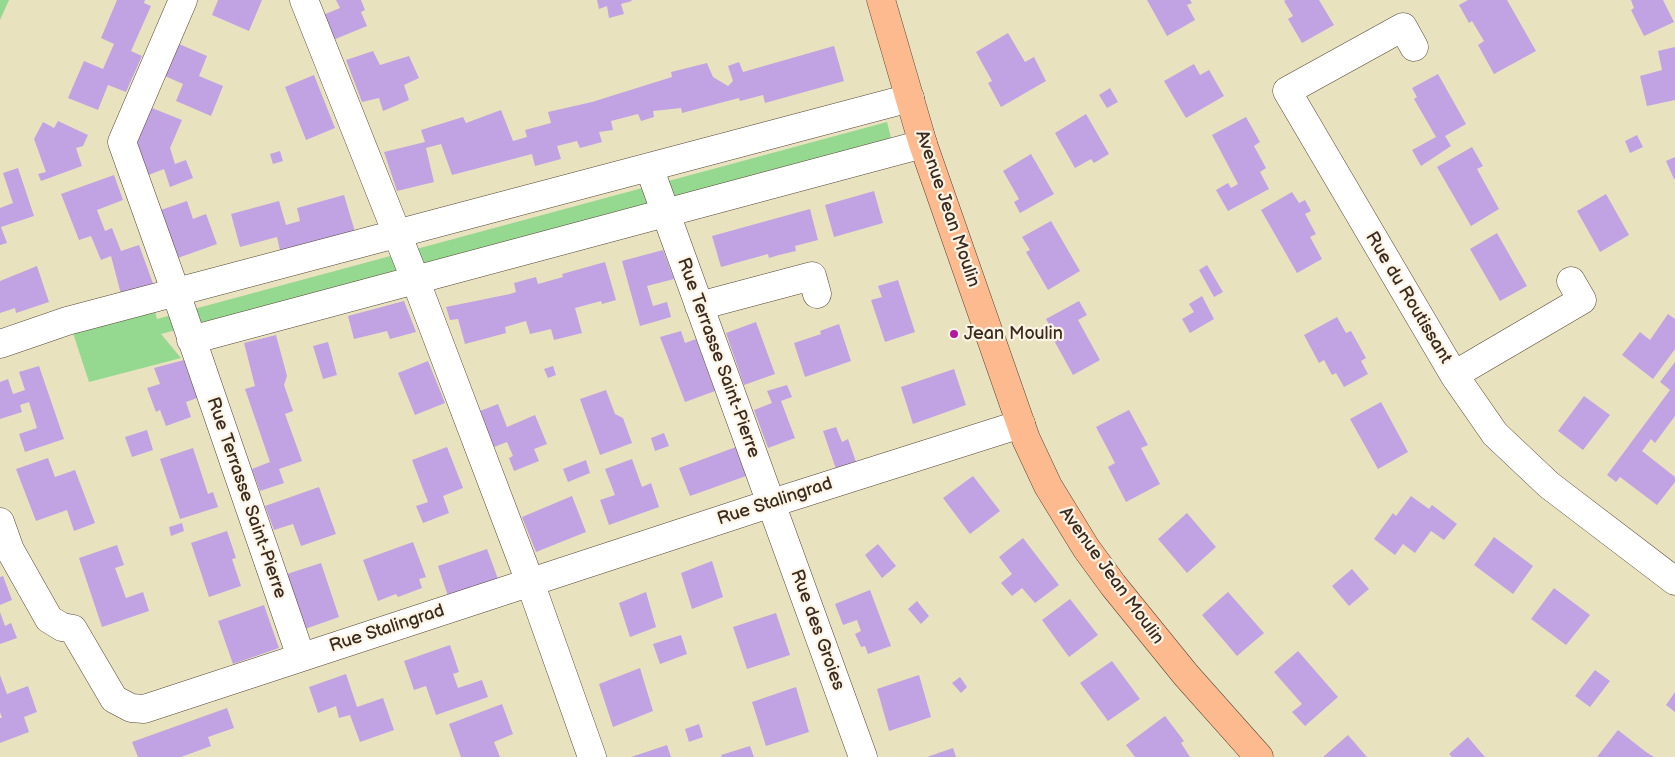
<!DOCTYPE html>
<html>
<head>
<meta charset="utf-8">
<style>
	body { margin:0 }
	canvas { display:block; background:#e9e2bf }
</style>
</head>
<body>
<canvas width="1675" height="757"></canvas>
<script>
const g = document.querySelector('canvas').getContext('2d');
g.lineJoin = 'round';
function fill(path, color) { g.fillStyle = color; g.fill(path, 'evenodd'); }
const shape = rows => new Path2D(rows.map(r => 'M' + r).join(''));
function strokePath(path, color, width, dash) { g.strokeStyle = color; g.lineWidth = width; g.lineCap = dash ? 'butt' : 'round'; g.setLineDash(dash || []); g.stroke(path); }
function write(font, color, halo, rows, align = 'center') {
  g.font = font + ' "Balsamiq Sans",sans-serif'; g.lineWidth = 4.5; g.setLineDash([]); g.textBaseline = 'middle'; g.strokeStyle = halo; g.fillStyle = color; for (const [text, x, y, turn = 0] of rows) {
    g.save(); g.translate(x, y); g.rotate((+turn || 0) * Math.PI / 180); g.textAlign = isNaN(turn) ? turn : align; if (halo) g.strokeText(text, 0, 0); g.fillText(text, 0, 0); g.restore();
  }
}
fill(shape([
	[0,0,9,0,0,20],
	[887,122,891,138,161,334,181,358,89,382,72,330,154,308,157,319]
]), '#95d890');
fill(shape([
	[117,0,145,0,144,3,151,6,131,51,142,56,126,92,108,85,98,110,68,98,84,61,103,69,114,44,101,38],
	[218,0,262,0,249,31,212,15],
	[336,0,361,0,365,10,361,12,367,26,333,40,323,15,340,8],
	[597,0,631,0,632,1,621,4,624,14,609,18,607,6,599,9],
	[1147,0,1190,0,1192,3,1187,5,1195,20,1167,36],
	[1286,0,1319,0,1334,25,1302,43,1288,19,1293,16,1284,1],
	[1468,0,1507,0,1536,51,1494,74,1478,45,1484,41,1472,21,1469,23,1459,5],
	[1631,0,1663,0,1674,22,1644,36,1631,10,1634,8],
	[1008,33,1025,62,1034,57,1046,81,1001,107,988,83,992,81,976,52],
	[179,44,207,56,199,76,223,86,211,116,176,101,183,84,165,76],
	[834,46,844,81,765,103,763,95,740,101,739,98,682,113,681,108,653,111,654,117,641,121,638,114,611,121,613,130,599,132,602,142,580,148,577,141,557,146,561,159,535,166,532,154,452,175,441,144,426,148,434,182,397,191,384,152,425,142,421,130,463,117,466,123,501,110,513,141,527,137,525,130,551,123,548,112,592,102,672,77,671,72,707,63,713,77,728,86,733,81,728,66,739,62,743,72],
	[1675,47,1675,100,1647,106,1640,76,1662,70,1658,51],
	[373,51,380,65,409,56,419,78,404,85,409,100,383,111,379,98,362,102,346,60],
	[1194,64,1200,75,1209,70,1224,96,1186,118,1164,81],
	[1438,74,1466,124,1445,136,1451,146,1421,166,1412,150,1436,137,1414,99,1417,97,1412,88],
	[314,75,335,128,306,140,285,87],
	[1110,88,1118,102,1107,108,1099,95],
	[152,108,182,120,170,148,175,164,186,160,193,178,170,187,164,169,146,176,135,147],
	[1086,114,1109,154,1094,163,1091,159,1075,168,1055,133],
	[1246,117,1260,142,1254,146,1266,168,1260,172,1269,189,1228,211,1216,190,1228,183,1231,188,1238,184,1212,135],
	[58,121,88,135,83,146,76,148,82,166,41,181,38,174,46,172,34,139,43,122,54,128],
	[1637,135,1643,147,1630,153,1625,141],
	[1472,147,1483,166,1477,169,1499,209,1471,226,1437,167],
	[280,151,283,161,273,164,270,154],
	[1031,154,1054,194,1020,213,1014,202,1019,199,1003,171],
	[1675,157,1675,179,1674,179,1666,161],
	[18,168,34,216,1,227,7,243,0,245,0,208,13,203,3,173],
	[114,175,123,200,97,210,105,231,112,228,121,251,139,245,155,289,122,298,111,256,101,260,91,236,79,240,61,194],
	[874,191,883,223,834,237,825,205],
	[1292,192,1299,203,1305,200,1311,211,1305,214,1316,234,1310,237,1322,259,1297,273,1261,210],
	[1606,194,1629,235,1600,252,1577,211],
	[344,195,356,235,281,255,277,237,240,247,231,214,279,201,286,225,300,221,297,208],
	[187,201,193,219,206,214,217,244,175,259,158,211],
	[810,209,818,240,795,246,796,251,779,255,769,258,768,254,721,267,712,236],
	[1051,221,1080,271,1048,290,1026,252,1030,250,1022,237],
	[1497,233,1527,286,1500,301,1470,249],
	[663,250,674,279,647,286,653,306,667,302,671,317,640,326,622,261],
	[605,262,616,300,602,304,601,301,575,308,582,333,554,340,551,329,530,334,526,321,505,327,506,333,465,344,458,319,450,320,446,307,510,294,516,292,514,283,536,277,538,284,563,277,562,274],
	[1207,265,1223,292,1214,297,1199,270],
	[37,266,49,302,16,313,15,308,0,313,0,281],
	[898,280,915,332,885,342,871,300,882,297,878,286],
	[1202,296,1214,319,1190,333,1182,319,1194,312,1189,304],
	[404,301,416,332,390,339,387,331,354,339,348,316],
	[1079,301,1087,315,1078,320,1100,360,1073,375,1051,335,1054,333,1046,319],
	[1668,314,1675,319,1675,349,1653,379,1622,355,1640,332,1650,340],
	[1337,317,1346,333,1351,331,1366,358,1361,361,1368,374,1344,387,1336,373,1332,375,1324,360,1319,363,1304,335],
	[756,322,775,374,744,385,726,333],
	[839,324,851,361,805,377,794,343,821,334,820,331],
	[681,331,685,343,696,339,715,391,685,402,660,337],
	[276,335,287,376,284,385,293,411,285,414,302,461,279,469,284,483,260,491,252,469,270,462,245,389,255,386,244,343],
	[328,342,337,375,323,379,313,346],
	[184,360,197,398,186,402,191,417,166,426,160,410,156,412,147,388,160,384,154,368],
	[428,361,445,403,415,415,398,373],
	[1675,362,1675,416,1655,443,1651,439,1642,451,1675,477,1675,482,1657,505,1620,477,1616,482,1607,475,1670,390,1660,382],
	[39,366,64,439,25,452,19,434,37,428,29,402,20,405,22,412,0,419,0,382,8,379,13,394,25,390,19,372],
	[553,366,556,375,548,378,544,369],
	[954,369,966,405,913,424,901,387],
	[787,385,792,397,781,401,795,438,768,448,754,410,772,403,767,391],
	[606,390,615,414,623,418,632,443,600,455,580,399],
	[1584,396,1610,415,1583,450,1558,431],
	[1381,402,1408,452,1378,469,1350,419],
	[498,404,507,427,535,415,547,444,534,449,539,461,514,471,509,458,513,456,507,442,494,447,480,411],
	[1129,410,1148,445,1141,448,1160,484,1126,502,1108,467,1115,463,1096,427],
	[836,427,842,442,848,439,856,462,836,469,823,431],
	[147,430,153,450,132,457,125,437],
	[664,433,669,446,655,451,651,438],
	[447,447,463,488,443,496,449,513,423,523,416,506,428,502,412,460],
	[736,447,746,476,690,496,679,468],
	[193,448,208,494,213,492,218,507,180,519,160,459],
	[48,458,55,477,75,470,95,523,74,531,67,510,36,521,16,469],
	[632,459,642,487,651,483,659,507,609,525,600,500,615,495,605,469],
	[586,460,590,473,568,482,563,469],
	[973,476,1000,511,970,534,943,498],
	[319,487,336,534,301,546,293,524,274,530,265,506],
	[572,496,586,532,536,552,522,517],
	[1411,496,1429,509,1432,505,1457,524,1444,540,1431,531,1415,553,1403,544,1395,555,1374,539,1393,513,1396,516],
	[1187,513,1216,547,1187,573,1158,539],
	[182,523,184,531,171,536,169,527],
	[227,531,236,558,232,559,241,586,209,597,191,543],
	[1494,537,1533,566,1513,594,1474,565],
	[1023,538,1059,585,1035,603,1022,588,1012,596,1001,583,1012,574,999,557],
	[413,542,426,577,419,579,422,588,398,597,396,594,378,601,363,560],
	[878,544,896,566,882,578,865,555],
	[117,545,124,565,115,568,126,598,143,592,149,611,102,627,79,558],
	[487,549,498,579,448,596,438,566],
	[712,561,723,597,692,609,681,573],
	[321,563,339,617,305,629,287,574],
	[1352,569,1369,589,1349,606,1332,586],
	[3,576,12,600,0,605,0,577],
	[1554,588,1590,615,1566,645,1531,619],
	[870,590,891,646,868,654,865,646,861,647,855,634,861,631,857,620,843,625,835,604],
	[646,592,656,627,630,637,619,603],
	[1228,592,1264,633,1237,656,1202,615],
	[1070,599,1098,635,1069,657,1042,620],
	[917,601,929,616,921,624,908,609],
	[264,605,279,648,233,664,218,621],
	[0,612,5,626,11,623,17,638,0,644],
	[776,613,790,655,747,669,733,627],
	[681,635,687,654,660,664,653,644],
	[450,645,459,672,453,674,458,688,482,680,488,697,436,715,426,686,414,690,404,661],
	[1298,651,1338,697,1305,726,1292,712,1302,704,1274,672],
	[1112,661,1140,699,1108,721,1080,683],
	[640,668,653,711,613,727,599,684],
	[1595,670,1610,681,1590,707,1575,696],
	[346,674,357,707,383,698,394,730,360,742,350,715,339,718,336,706,318,713,309,687],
	[0,675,7,694,28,686,37,712,24,717,29,732,0,743,0,718,2,718,0,712],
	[919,675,931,717,889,731,877,689],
	[960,677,967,687,961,693,952,683],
	[796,687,809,732,766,746,752,702],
	[1675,692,1675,712,1666,705],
	[502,704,513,734,494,742,500,757,461,757,449,724],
	[227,708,234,728,208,737,211,746,181,757,138,757,132,742],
	[1165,716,1184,741,1181,743,1190,757,1135,757,1126,745],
	[699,724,703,737,689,742,685,729],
	[1618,730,1646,752,1654,757,1597,757],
	[1348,735,1367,757,1323,757],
	[1468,737,1478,749,1485,757,1452,757,1449,754],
	[667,745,671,757,631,757],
	[750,746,754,757,722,757,721,755],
	[953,748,956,757,927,757]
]), '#c1a3e3');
const minor = shape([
	[183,0,122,142,176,293,301,657],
	[304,0,415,279,530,582,592,757],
	[1414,47,1403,27,1287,91,1454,375,1495,434,1549,485,1675,581],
	[649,167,863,757],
	[699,306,812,276,817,294],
	[191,340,923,144],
	[0,344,67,321,910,98],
	[1454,375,1582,300,1571,281],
	[0,522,10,550,49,619,62,627,73,629,114,699,131,708,144,709,772,503,1021,424]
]);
const major = shape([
	[881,0,923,144,1026,439,1048,486,1086,548,1113,585,1186,675,1259,757]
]);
strokePath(minor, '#554636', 29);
strokePath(major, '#554636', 29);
strokePath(minor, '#fff', 28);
strokePath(major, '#fcba8e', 28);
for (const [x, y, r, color] of [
	[954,334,5,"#b5179e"]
]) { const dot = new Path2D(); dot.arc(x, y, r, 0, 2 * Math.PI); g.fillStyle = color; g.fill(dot); strokePath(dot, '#fcf5e5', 2); }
write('18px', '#3b2a1e', '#fcf5e5', [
	["Avenue Jean Moulin",947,209,71],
	["Rue du Routissant",1408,298,59],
	["Rue Terrasse Saint-Pierre",718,358,70],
	["Rue Terrasse Saint-Pierre",246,498,71],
	["Rue Stalingrad",775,502,-18],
	["Avenue Jean Moulin",1111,576,54],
	["Rue Stalingrad",387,629,-18],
	["Rue des Groies",817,630,70]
]);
write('18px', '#3b2a1e', '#fcf5e5', [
	["Jean Moulin",964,334]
], 'left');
</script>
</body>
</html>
